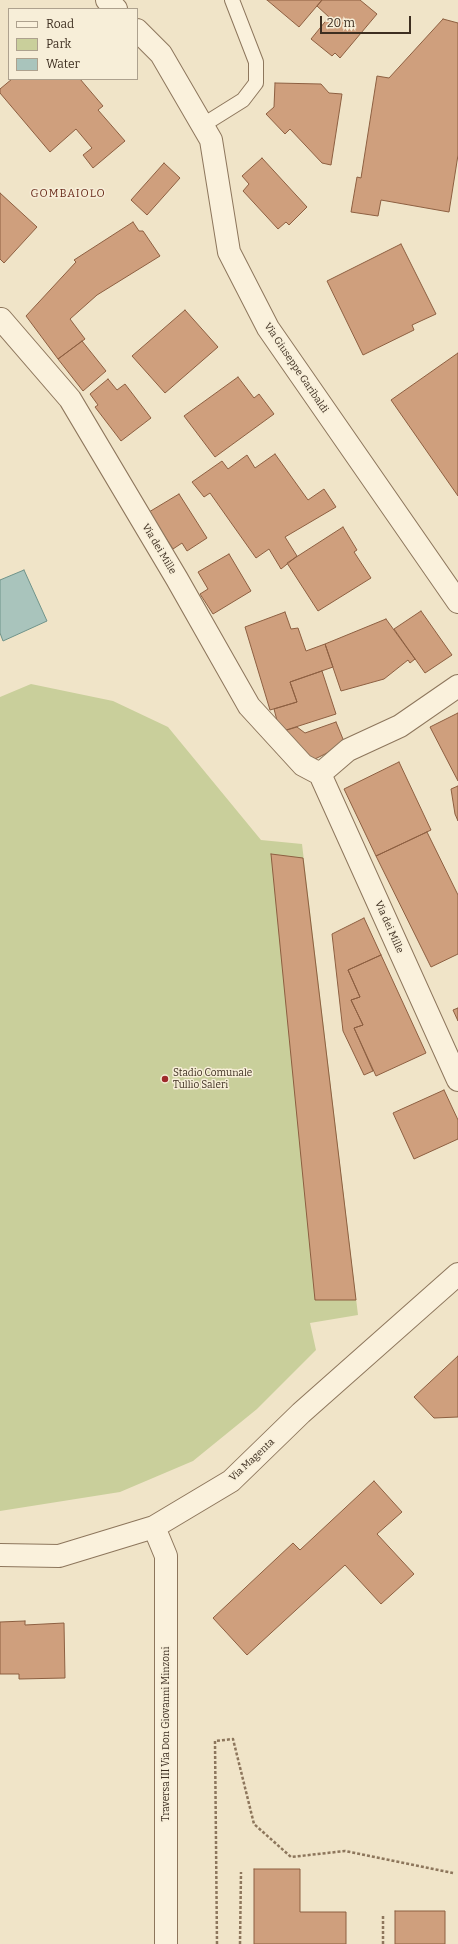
<!DOCTYPE html>
<html>
<head>
<meta charset="utf-8">
<style>
	body { margin:0 }
	#map { position:relative; width:458px; height:1944px; overflow:hidden; background:#f0e4c8; font-family:Bitter,serif }
	canvas { display:block }
	.legend { position:absolute; left:8px; top:8px; width:130px; height:72px; box-sizing:border-box; background:#f7eed8; border:1px solid #ada18e; margin:0; padding:5px 7px; list-style:none; font-size:12px; color:#3d2e20 }
	.legend li { display:flex; align-items:center; gap:8px; height:20px }
	.legend b { width:20px; border:1px solid #ada18e }
	.scale { position:absolute; left:320px; top:16px; width:91px; height:18px; box-sizing:border-box; border:2px solid #3d2e20; border-top:0; padding-left:5px; font-size:12px; line-height:14px; white-space:nowrap; color:#3d2e20; -webkit-text-stroke:3px #f7eed8; paint-order:stroke }
</style>
</head>
<body>
<div id="map">
<canvas width="458" height="1944"></canvas>
<ul class="legend">
<li><b style="height:5px;background:#faf1dc"></b>Road</li>
<li><b style="height:11px;background:#c9cf9b"></b>Park</li>
<li><b style="height:11px;background:#a9c4bc"></b>Water</li>
</ul>
<div class="scale">20 m</div>
</div>
<script>
const g = document.querySelector('canvas').getContext('2d');
g.lineJoin = 'round';
function fill(path, color) { g.fillStyle = color; g.fill(path, 'evenodd'); }
const shape = rows => new Path2D(rows.map(r => 'M' + r).join(''));
function strokePath(path, color, width, dash) { g.strokeStyle = color; g.lineWidth = width; g.lineCap = dash ? 'butt' : 'round'; g.setLineDash(dash || []); g.stroke(path); }
function write(font, color, halo, rows, align = 'center') {
  g.font = font + ' Bitter,serif'; g.lineWidth = 3; g.setLineDash([]); g.textBaseline = 'middle'; g.strokeStyle = halo; g.fillStyle = color; for (const [text, x, y, turn = 0] of rows) {
    g.save(); g.translate(x, y); g.rotate((+turn || 0) * Math.PI / 180); g.textAlign = isNaN(turn) ? turn : align; if (halo) g.strokeText(text, 0, 0); g.fillText(text, 0, 0); g.restore();
  }
}
fill(shape([
	[31,684,113,701,168,727,261,840,302,844,358,1315,310,1323,316,1350,257,1409,193,1461,120,1492,0,1511,0,697]
]), '#c9cf9b');
const water = shape([
	[24,570,47,621,3,641,0,633,0,580,24,570]
]);
fill(water, '#a9c4bc');
strokePath(water, '#6f938a', 1);
const building = shape([
	[267,0,322,0,299,27,267,0],
	[322,0,360,0,377,14,340,58,335,53,332,56,311,39,329,17,317,6,322,0],
	[443,19,458,23,458,155,449,212,381,200,378,216,351,212,357,177,361,178,377,76,389,78,443,19],
	[12,79,80,79,103,106,98,110,125,141,93,168,83,155,92,148,76,129,50,152,0,93,0,89,12,79],
	[275,83,321,84,329,93,342,94,331,165,322,163,290,129,285,134,266,114,274,107,275,83],
	[262,158,307,207,289,225,286,222,278,229,243,191,249,184,242,176,262,158],
	[164,163,180,178,147,215,131,200,164,163],
	[0,193,37,227,4,263,0,259,0,193],
	[133,222,139,231,143,231,160,256,97,295,70,319,85,339,58,359,26,316,76,262,74,260,133,222],
	[401,244,436,314,412,325,414,330,363,355,327,281,401,244],
	[185,310,218,347,165,393,132,356,185,310],
	[82,341,106,371,83,391,58,359,82,341],
	[458,353,458,496,391,400,458,353],
	[238,377,254,398,259,394,274,414,215,457,184,416,238,377],
	[108,379,117,390,125,384,151,418,121,441,95,407,98,405,90,394,108,379],
	[275,454,308,500,324,489,336,507,285,537,297,556,281,569,269,549,256,558,210,493,204,497,192,482,222,461,228,469,247,455,255,468,275,454],
	[179,494,207,538,187,551,182,543,173,549,149,512,179,494],
	[343,527,357,550,354,552,371,578,318,611,287,563,343,527],
	[229,554,251,591,213,614,200,594,208,589,198,572,229,554],
	[421,611,452,655,425,673,394,629,421,611],
	[285,612,291,629,298,628,306,651,325,644,333,667,290,682,297,702,270,710,245,627,285,612],
	[386,619,415,659,410,663,408,660,384,679,341,691,325,644,386,619],
	[322,671,336,714,280,732,274,709,297,702,290,682,322,671],
	[458,713,458,781,430,727,458,713],
	[336,722,345,744,311,761,280,732,297,727,305,733,336,722],
	[399,762,431,830,376,856,344,789,399,762],
	[458,786,458,821,455,814,451,789,458,786],
	[427,832,458,895,458,954,431,967,376,856,427,832],
	[271,854,303,858,356,1300,315,1300,271,854],
	[364,918,381,955,348,970,360,997,351,1000,363,1025,354,1028,373,1071,364,1075,343,1031,332,934,364,918],
	[381,955,426,1053,376,1076,354,1028,363,1025,351,1000,360,997,348,970,381,955],
	[458,1008,458,1021,453,1010,458,1008],
	[444,1090,458,1120,458,1139,414,1159,393,1113,444,1090],
	[458,1356,458,1417,434,1418,414,1397,458,1356],
	[374,1481,402,1512,377,1534,414,1574,381,1604,345,1565,247,1655,213,1618,293,1543,300,1550,374,1481],
	[25,1621,25,1625,64,1623,65,1678,19,1679,19,1674,0,1674,0,1622,25,1621],
	[254,1869,300,1869,300,1912,346,1912,346,1944,254,1944,254,1869],
	[395,1911,445,1911,445,1944,395,1944,395,1911]
]);
fill(building, '#cf9f7d');
strokePath(building, '#8d5f41', 1);
const lane = shape([
	[203,125,243,100,256,83,256,62,232,0]
]);
const street = shape([
	[107,0,116,9],
	[137,30,161,54,211,140,229,252,268,328,458,602],
	[1,319,70,399,177,579,249,706,303,765,320,774,458,1080],
	[320,774,348,750,400,726,458,686],
	[154,1527,166,1556,166,1944],
	[0,1555,59,1556,154,1527,231,1481,301,1413,458,1274]
]);
strokePath(lane, '#8d765c', 16);
strokePath(street, '#8d765c', 24);
strokePath(shape([
	[217,1944,215,1741,233,1739,254,1824,291,1857,345,1851,453,1873],
	[240,1944,241,1872],
	[383,1944,383,1916]
]), '#8d765c', 2.5, [3, 2]);
strokePath(lane, '#faf1dc', 14);
strokePath(street, '#faf1dc', 22);
for (const [x, y, r, color] of [
	[165,1079,4,"#9e2a2b"]
]) { const dot = new Path2D(); dot.arc(x, y, r, 0, 2 * Math.PI); g.fillStyle = color; g.fill(dot); strokePath(dot, '#f7eed8', 1.5); }
write('10px', '#3d2e20', '#f7eed8', [
	["Via Giuseppe Garibaldi",296,368,56],
	["Via dei Mille",159,549,59],
	["Via dei Mille",389,927,66],
	["Via Magenta",252,1460,-43],
	["Traversa III Via Don Giovanni Minzoni",166,1734,-90]
]);
write('10px', '#3d2e20', '#f7eed8', [
	["Stadio Comunale",173,1073],
	["Tullio Saleri",173,1085]
], 'left');
g.letterSpacing = '1px';
write('11px', '#6b2e1e', '#f7eed8', [
	["GOMBAIOLO",68,194]
]);
g.letterSpacing = '0px';
</script>
</body>
</html>
